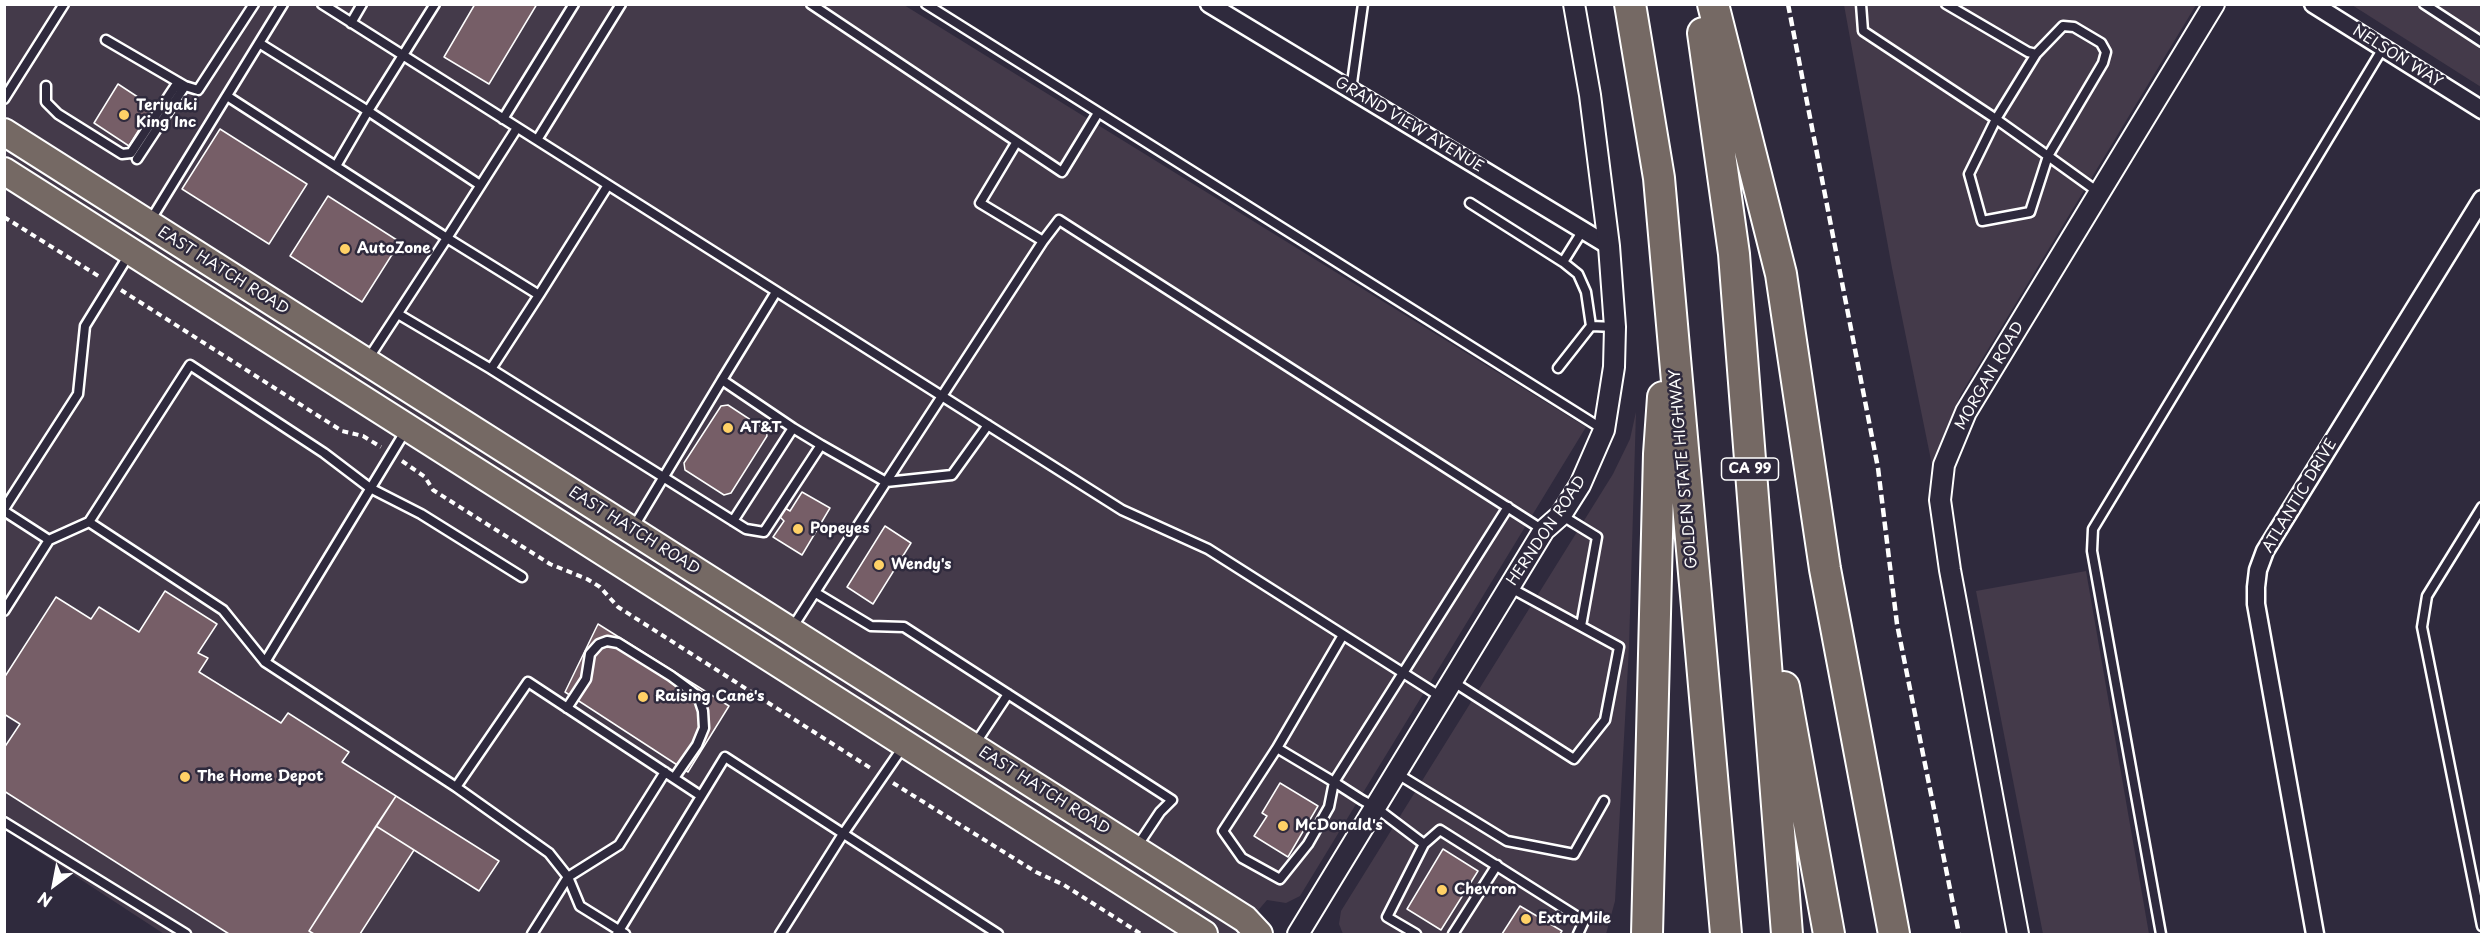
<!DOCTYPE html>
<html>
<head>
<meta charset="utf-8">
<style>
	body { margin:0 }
	#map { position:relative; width:2486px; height:939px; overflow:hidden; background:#2f2a3d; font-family:"Playpen Sans",sans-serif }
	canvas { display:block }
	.frame { position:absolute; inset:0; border:6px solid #fff; pointer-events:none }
	.north { position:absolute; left:24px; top:855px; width:60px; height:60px; -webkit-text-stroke:4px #2f2a3d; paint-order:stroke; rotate:212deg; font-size:16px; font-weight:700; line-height:24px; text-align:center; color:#fff }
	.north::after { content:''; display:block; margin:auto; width:21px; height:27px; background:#fff; clip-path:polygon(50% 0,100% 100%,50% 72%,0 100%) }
</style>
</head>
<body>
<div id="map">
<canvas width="2486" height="939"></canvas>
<div class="frame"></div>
<div class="north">N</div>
</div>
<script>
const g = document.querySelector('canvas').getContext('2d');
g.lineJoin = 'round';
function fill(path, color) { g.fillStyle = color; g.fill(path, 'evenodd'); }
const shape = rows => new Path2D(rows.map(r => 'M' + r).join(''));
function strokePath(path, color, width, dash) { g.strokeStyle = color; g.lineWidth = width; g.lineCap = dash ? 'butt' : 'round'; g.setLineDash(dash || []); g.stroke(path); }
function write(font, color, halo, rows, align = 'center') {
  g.font = font + ' "Playpen Sans",sans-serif'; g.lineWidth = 5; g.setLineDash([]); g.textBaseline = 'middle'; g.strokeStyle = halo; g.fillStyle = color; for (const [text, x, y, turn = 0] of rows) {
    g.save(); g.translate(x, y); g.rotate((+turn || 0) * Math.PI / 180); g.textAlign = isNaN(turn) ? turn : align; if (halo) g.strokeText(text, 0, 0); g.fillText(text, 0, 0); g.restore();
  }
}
fill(shape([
	[4,5,904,5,1586,427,1300,896,1286,903,1267,900,1238,934,164,934,5,830],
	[1844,5,2196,5,1961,394,1947,427,1933,470,1892,268],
	[2352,5,2481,5,2481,87],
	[1636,412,1629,647,1615,901,1606,934,1343,934,1339,924,1341,911,1613,474,1630,439],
	[2086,571,2149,934,2043,934,1976,591]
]), '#443a4a');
const building = shape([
	[475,4,537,4,489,84,444,57,475,4],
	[118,84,153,107,129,146,94,123,118,84],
	[220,129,307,184,269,244,182,189,220,129],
	[328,196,400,242,362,302,290,256,328,196],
	[728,405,766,430,767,436,731,493,724,495,685,470,684,463,721,406,728,405],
	[802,492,830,508,802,555,773,537,784,521,780,517,785,508,790,511,802,492],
	[885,526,911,543,873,604,847,587,885,526],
	[165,591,217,624,198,653,208,658,199,672,281,723,288,713,349,752,342,762,396,796,309,931,314,934,229,934,4,791,4,748,20,724,4,714,4,678,56,597,91,619,99,607,139,632,165,591],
	[598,624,729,706,688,772,565,692,598,624],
	[1280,783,1318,806,1288,857,1254,836,1267,816,1262,813,1280,783],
	[396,796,499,861,479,891,376,826,396,796],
	[376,826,414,850,360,934,314,934,309,931,376,826],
	[1443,849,1478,871,1441,930,1407,909,1443,849],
	[1520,906,1562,931,1560,934,1502,934,1520,906]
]);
fill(building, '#765e67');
strokePath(building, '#fff', 1.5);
const service = shape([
	[322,4,1122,510,1208,549,1441,697],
	[811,4,1062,172,1098,113],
	[926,4,1604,430],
	[1861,4,1863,31,1996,119,1969,174,1982,221,2030,212,2048,156,1996,119,2036,54],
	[1946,4,2028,52,2036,54,2063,26,2074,27,2101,43,2106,52,2103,63,2048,156,2098,192],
	[2424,4,2482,42],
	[351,23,362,4],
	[106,40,185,86,137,159],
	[259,43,368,111,435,4],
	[46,86,46,102,58,114,122,154,131,153,178,82],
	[185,86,198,90,254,4],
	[1351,90,1363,4],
	[227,96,447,238,517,128],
	[4,99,64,4],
	[503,119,574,4],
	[537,140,621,4],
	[336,166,368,111,480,185],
	[1470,203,1563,262,1578,274,1586,292,1591,326],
	[150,221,283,4],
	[1043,241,1059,220,1543,530],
	[1563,262,1583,230],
	[539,295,608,185],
	[368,359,447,238,539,295,491,369,398,314],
	[1558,368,1591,326,1615,327],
	[491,369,746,529,764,532,821,445,793,428],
	[722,380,776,292],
	[988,425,952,475,886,482,1043,241,980,203,1016,143],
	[2482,507,2427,596,2422,627,2482,926],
	[4,509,78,394,85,326,130,253],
	[4,511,49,540,89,522,190,365,324,453,370,488,421,514,522,577],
	[1561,515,1597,537,1581,626],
	[89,522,223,610,265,662,456,787,528,682,701,796],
	[633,528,722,380,793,428,733,521],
	[816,593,871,626,904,627,1172,800,1160,812,1136,848],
	[4,611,49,540],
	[792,628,886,482,821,445],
	[265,662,406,430],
	[1452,681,1574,759,1605,720,1619,647,1509,587],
	[567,708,586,679,590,654,599,644,607,641,618,643,671,676,698,696,703,711,704,728,697,745,674,778],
	[975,744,1008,694],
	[1277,748,1343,635],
	[1396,773,1507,841,1574,854,1604,801],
	[456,787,549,853,568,877,580,906,625,934],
	[4,822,186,934],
	[1424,844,1375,807,1362,800,1334,782,1277,748,1223,831,1242,858,1280,879,1308,844,1329,807,1334,782,1508,507],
	[532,934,568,877,619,845,665,772],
	[617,934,725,757,998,934],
	[780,934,843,834,903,747],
	[1416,934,1387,917,1424,844,1440,830,1584,921,1578,934],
	[1453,934,1497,865],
	[2161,934,2092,551,2093,529,2383,48]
]);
const minor = shape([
	[1209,4,1609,246],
	[2313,4,2482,110],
	[2315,934,2256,604,2256,587,2258,570,2265,551,2482,199]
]);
const tertiary = shape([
	[1298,934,1544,530,1561,515,1580,485,1604,430,1614,367,1615,327,1609,246,1590,95,1574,4],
	[2018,934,1950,570,1940,500,1944,465,1966,412,2214,4]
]);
const primary = shape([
	[4,132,1245,919,1259,934],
	[4,171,1204,934]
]);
const motorway = shape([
	[1630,4,1659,178,1726,934],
	[1713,4,1781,274,1825,569,1894,934],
	[1703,33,1734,254,1787,934],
	[1784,687,1829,934],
	[1647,934,1659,454,1663,397]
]);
strokePath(service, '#fff', 13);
strokePath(minor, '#fff', 21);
strokePath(tertiary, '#fff', 24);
strokePath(primary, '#fff', 30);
strokePath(motorway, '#fff', 34);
strokePath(shape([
	[4,217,100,277],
	[121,290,342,431,363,436,381,447],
	[402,461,425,477,433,490,550,564,587,579,600,587,618,607,872,769],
	[893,783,1036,872,1064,885,1141,934]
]), '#fff', 4, [6, 4.5]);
strokePath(service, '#2f2a3d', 8);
strokePath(minor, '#2f2a3d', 16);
strokePath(tertiary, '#2f2a3d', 20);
strokePath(primary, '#756964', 26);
strokePath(motorway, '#756964', 30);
strokePath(shape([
	[1788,4,1878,468,1897,624,1959,934]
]), '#fff', 4.5, [9, 4.5]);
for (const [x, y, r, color] of [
	[124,115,6,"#ffd166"],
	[345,249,6,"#ffd166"],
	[728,428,6,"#ffd166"],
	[798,529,6,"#ffd166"],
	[879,565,6,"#ffd166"],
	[643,697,6,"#ffd166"],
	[185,777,6,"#ffd166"],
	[1283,826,6,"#ffd166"],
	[1442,890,6,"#ffd166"],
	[1526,919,6,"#ffd166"]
]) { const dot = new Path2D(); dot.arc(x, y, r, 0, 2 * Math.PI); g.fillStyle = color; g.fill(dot); strokePath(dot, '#2f2a3d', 2); }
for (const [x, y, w] of [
	[1750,469,57]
]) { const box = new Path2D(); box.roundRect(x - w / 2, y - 11, w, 22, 4.5); g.fillStyle = '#2f2a3d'; g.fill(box); strokePath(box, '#fff', 1.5); }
write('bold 14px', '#fff', null, [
	["CA 99",1750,469]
]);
write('15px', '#fff', '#2f2a3d', [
	["NELSON WAY",2397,57,32],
	["GRAND VIEW AVENUE",1409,125,31],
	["EAST HATCH ROAD",223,271,32],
	["MORGAN ROAD",1990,376,-60],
	["GOLDEN STATE HIGHWAY",1684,469,-95],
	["ATLANTIC DRIVE",2300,496,-59],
	["EAST HATCH ROAD",634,531,32],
	["HERNDON ROAD",1547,531,-56],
	["EAST HATCH ROAD",1044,791,32]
]);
write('bold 15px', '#fff', '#2f2a3d', [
	["Teriyaki",136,106],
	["King Inc",136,123],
	["AutoZone",357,249],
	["AT&T",740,428],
	["Popeyes",810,529],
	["Wendy's",891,565],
	["Raising Cane's",655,697],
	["The Home Depot",197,777],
	["McDonald's",1295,826],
	["Chevron",1454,890],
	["ExtraMile",1538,919]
], 'left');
</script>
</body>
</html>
